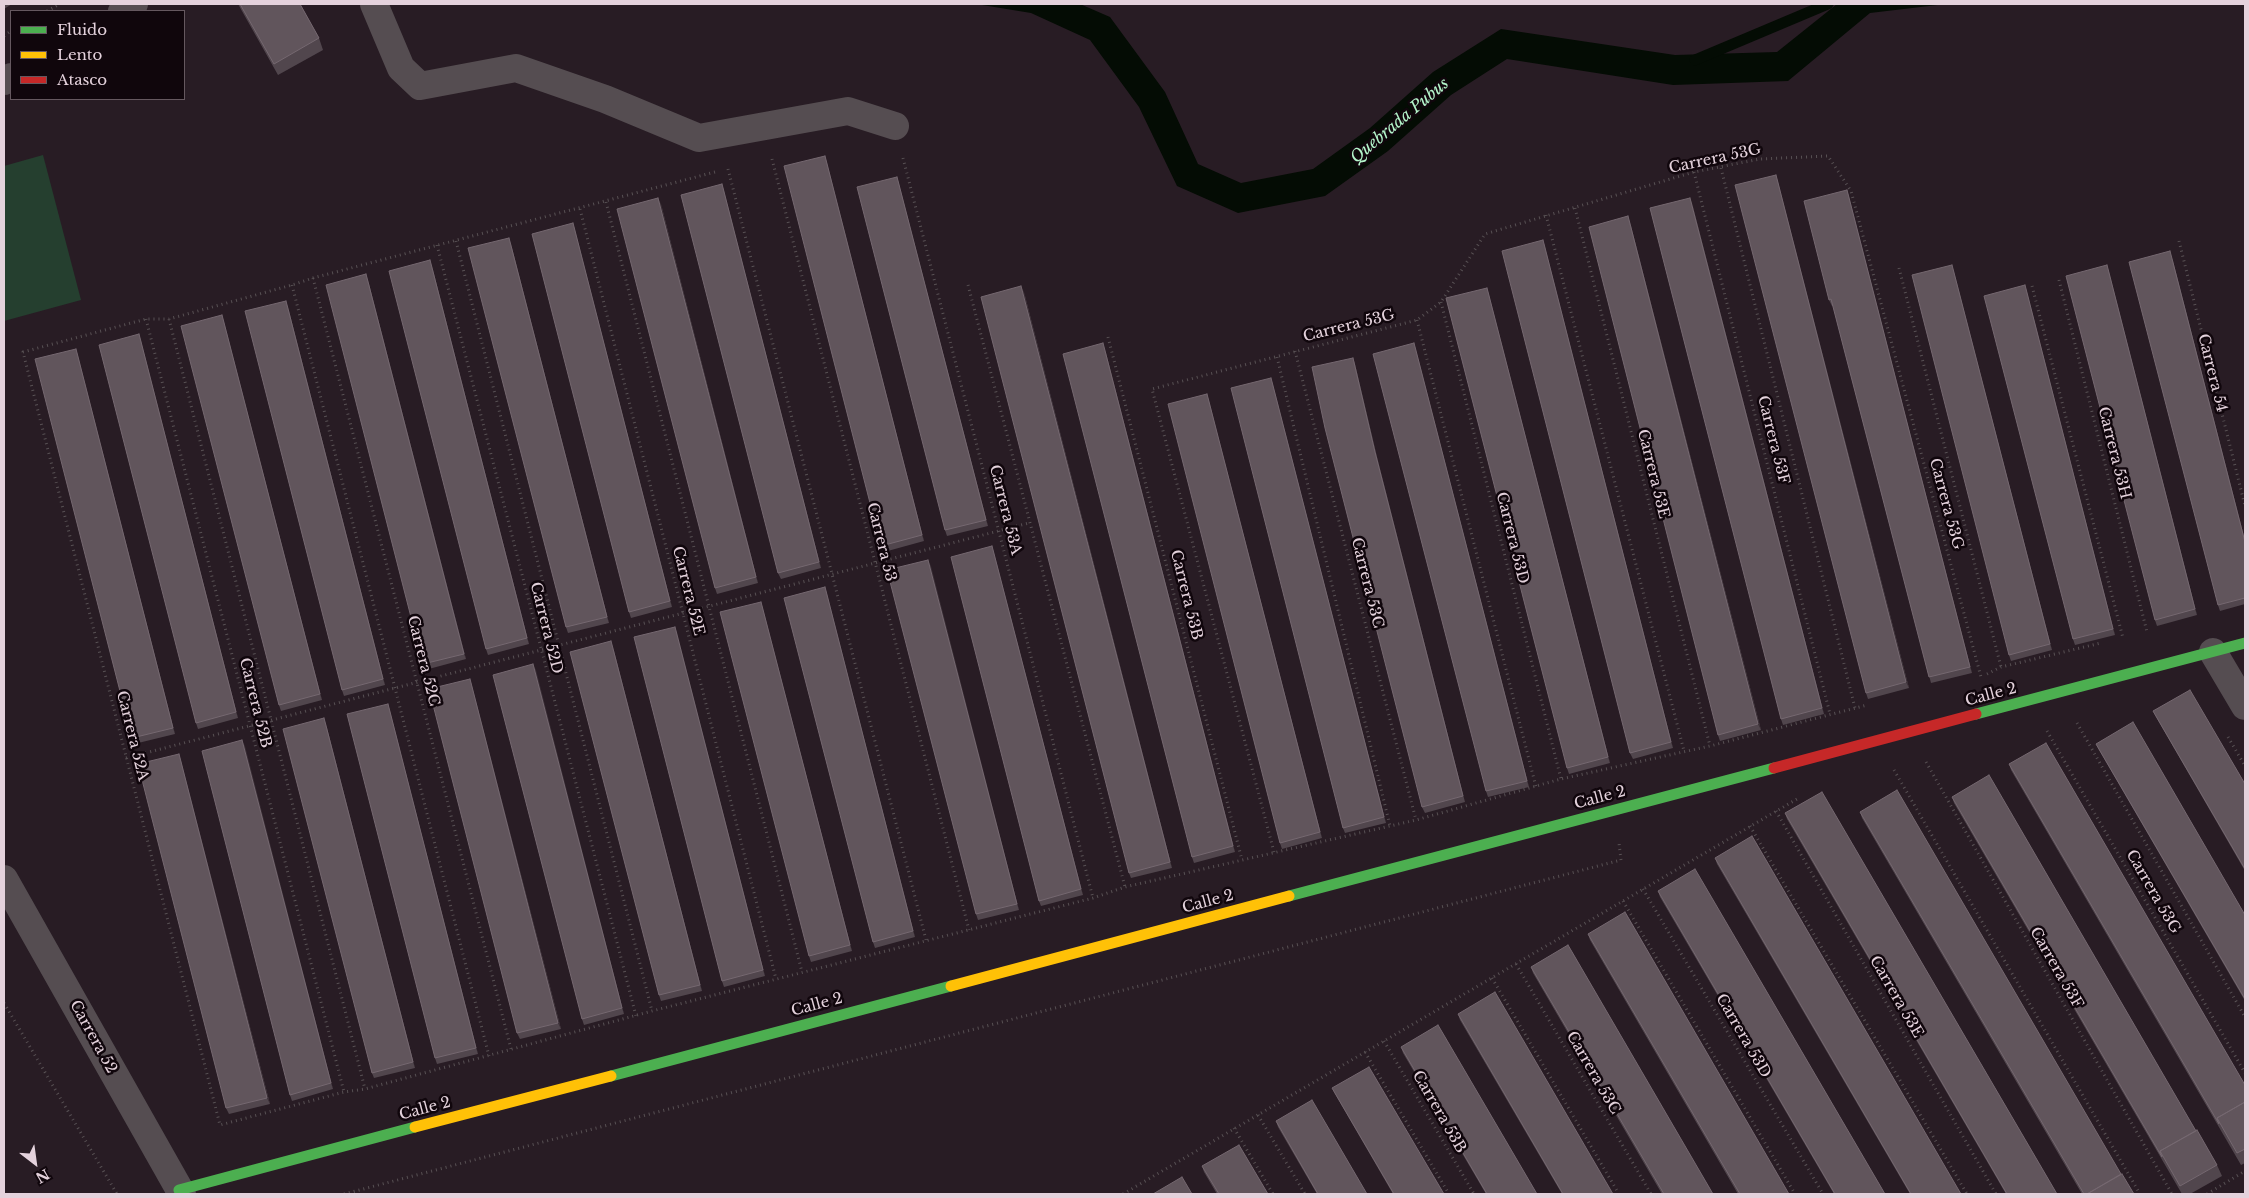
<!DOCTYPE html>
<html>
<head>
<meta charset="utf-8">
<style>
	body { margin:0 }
	#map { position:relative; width:2249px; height:1198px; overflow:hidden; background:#281c24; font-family:"Libre Baskerville",serif }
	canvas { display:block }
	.frame { position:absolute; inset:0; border:5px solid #e4d2dc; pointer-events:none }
	.legend { position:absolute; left:10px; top:10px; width:175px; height:90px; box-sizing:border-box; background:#10060c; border:1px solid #65585f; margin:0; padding:6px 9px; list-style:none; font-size:15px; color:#e4d2dc }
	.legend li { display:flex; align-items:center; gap:10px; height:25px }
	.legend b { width:25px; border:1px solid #65585f }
	.north { position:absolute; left:10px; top:1138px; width:50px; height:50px; -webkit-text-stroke:4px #10060c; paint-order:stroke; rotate:150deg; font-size:14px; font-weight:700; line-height:20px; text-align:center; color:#e4d2dc }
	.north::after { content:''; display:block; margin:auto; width:18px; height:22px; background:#e4d2dc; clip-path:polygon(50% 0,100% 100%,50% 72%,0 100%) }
</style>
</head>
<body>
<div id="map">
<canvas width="2249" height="1198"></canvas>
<div class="frame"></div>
<ul class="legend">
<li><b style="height:6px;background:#4caf50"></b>Fluido</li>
<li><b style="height:6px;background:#ffc107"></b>Lento</li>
<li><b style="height:6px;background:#c62828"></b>Atasco</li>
</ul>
<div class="north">N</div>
</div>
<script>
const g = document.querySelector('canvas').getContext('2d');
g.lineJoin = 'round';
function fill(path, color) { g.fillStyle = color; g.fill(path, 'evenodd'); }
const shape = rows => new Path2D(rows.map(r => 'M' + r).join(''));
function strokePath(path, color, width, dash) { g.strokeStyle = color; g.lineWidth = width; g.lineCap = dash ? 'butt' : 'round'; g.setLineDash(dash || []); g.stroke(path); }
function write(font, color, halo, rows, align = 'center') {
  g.font = font + ' "Libre Baskerville",serif'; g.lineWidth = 5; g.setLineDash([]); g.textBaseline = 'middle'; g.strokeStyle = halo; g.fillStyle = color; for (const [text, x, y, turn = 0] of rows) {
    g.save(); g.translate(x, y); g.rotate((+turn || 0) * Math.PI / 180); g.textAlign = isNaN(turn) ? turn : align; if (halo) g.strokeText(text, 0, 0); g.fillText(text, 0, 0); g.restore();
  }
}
fill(shape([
	[43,155,81,300,4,321,4,166]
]), '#253f2f');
fill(shape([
	[976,4,1080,4,1110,17,1165,92,1198,164,1241,183,1313,169,1370,128,1433,72,1501,29,1675,55,1777,52,1837,4,1946,4,1870,13,1788,81,1673,85,1507,59,1451,95,1388,151,1325,196,1238,213,1177,186,1139,107,1090,40,1031,13]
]), '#040c04');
strokePath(shape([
	[1695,60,1828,4]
]), '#040c04', 11);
strokePath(shape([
	[47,11,60,4],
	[4,36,11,31],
	[903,158,1093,898],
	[772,159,969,930],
	[1721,168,1855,708],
	[728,169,926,940],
	[715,172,313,278,292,285,169,319,146,319,23,352,220,1125,344,1092,365,1089,652,1011,1093,898,1125,887,1416,820,1561,779,1710,746,1867,705],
	[1694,172,1830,714],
	[606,202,802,972],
	[1575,208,1710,746],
	[580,209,776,979],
	[1546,215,1684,751],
	[456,241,652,1011],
	[2179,241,2245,506],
	[437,245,636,1016],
	[1899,268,2001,667],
	[313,278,511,1049],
	[2059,280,2147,632],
	[292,285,489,1056],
	[968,285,1125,887],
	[2032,286,2123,638],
	[1441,302,1561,779],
	[146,319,344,1092],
	[169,319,365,1089],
	[1417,320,1536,787],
	[1108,337,1242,860],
	[1295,351,1416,820],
	[1277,357,1390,826],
	[1987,674,2001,667,2101,643],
	[2077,723,2245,1017],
	[2047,731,2245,1073],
	[2228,737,2245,766],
	[126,758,1029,523],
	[1926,762,2172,1194],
	[1894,770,2140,1194],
	[1776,811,1996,1194],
	[1750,826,1967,1194],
	[1274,852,1152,389,1417,320,1441,302,1485,234,1694,172,1760,159,1828,156,1851,191,1981,677],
	[1643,889,1823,1194],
	[1623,901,1795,1194],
	[1516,964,1651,1194],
	[1492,978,1619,1194],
	[4,1003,117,1194],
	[1384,1041,1474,1194],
	[1365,1052,1449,1194],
	[1258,1115,1305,1194],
	[1234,1128,1273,1194],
	[344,1194,1621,860,1619,843],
	[1123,1194,1797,799],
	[2207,1194,2245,1171]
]), '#585154', 3, [1, 4]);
strokePath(shape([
	[374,4,401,68,420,86,516,68,605,99,699,138,848,111,895,126],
	[122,11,134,4],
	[4,81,11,77],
	[2213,652,2245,706],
	[4,879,182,1194]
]), '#554d51', 28);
strokePath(shape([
	[1976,714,2245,643],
	[1289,896,1774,768],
	[611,1076,951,986],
	[179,1190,415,1127]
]), '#4caf50', 11);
strokePath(shape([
	[951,986,1289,896],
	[415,1127,611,1076]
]), '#ffc107', 11);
strokePath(shape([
	[1774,768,1976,714]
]), '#c62828', 11);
fill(shape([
	[4,4,12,4,4,9],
	[238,4,300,4,319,38,323,50,278,75],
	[825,156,924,541,884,552,881,546],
	[1776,175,1909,688,1868,699,1866,693],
	[897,177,988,526,947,536,945,530],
	[722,184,821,568,781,579,778,573],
	[1847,190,1972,673,1931,683,1833,306,1832,306,1829,300],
	[1692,203,1824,714,1783,725,1781,719],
	[661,204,758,583,717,594,715,588],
	[1630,222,1761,730,1720,741,1718,735],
	[573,223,672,607,631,618,629,612],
	[1543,240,1673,748,1633,759,1630,753],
	[511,244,609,623,568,633,566,627],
	[2172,257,2245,540,2245,604,2220,611,2218,605],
	[1952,265,2052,650,2011,661,2009,655],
	[2107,265,2197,615,2157,626,2155,620],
	[432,266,529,644,488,655,486,649],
	[368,280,466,659,425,670,423,664],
	[2025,285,2115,635,2075,645,2073,639],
	[1487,288,1610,763,1569,774,1567,768],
	[1024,292,1172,868,1131,878,1129,873],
	[288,307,385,685,344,696,342,690],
	[222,315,322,700,281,711,279,705],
	[139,334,238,718,198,729,196,723],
	[1414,343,1529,787,1488,797,1486,791],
	[76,349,175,734,134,744,132,738],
	[1105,349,1235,852,1194,863,1192,857],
	[1353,358,1355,364,1377,457,1465,802,1425,813,1422,807],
	[1271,378,1386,823,1345,833,1343,828],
	[1207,394,1322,838,1282,849,1280,843],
	[992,546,1083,895,1041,906,1039,901],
	[928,560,1019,910,978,920,976,914],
	[825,587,915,937,875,948,873,942],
	[761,602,852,951,811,962,809,956],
	[675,627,765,976,724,987,722,981],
	[613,647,702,991,661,1001,659,995],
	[533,664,624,1014,584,1025,582,1019],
	[470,679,561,1029,520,1039,517,1033],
	[388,704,478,1054,437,1064,435,1058],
	[2153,711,2245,784,2245,871,2156,717],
	[326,724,415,1068,374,1078,372,1073],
	[242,740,333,1089,292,1101,290,1095],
	[2096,744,2245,915,2245,1001,2099,750],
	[179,754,270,1104,229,1114,226,1108],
	[2009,764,2245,1085,2245,1163,2241,1165,2011,770],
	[1952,797,2196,1131,2217,1165,2222,1176,2190,1194,2182,1194,1954,803],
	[1860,812,2121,1174,2134,1194,2082,1194,1862,818],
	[1785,813,2057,1194,2006,1194,1787,819],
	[1715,858,1961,1194,1910,1194,1717,864],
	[1658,891,1885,1194,1834,1194,1660,897],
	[1588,934,1789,1194,1738,1194,1590,940],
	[1531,967,1713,1194,1662,1194,1533,973],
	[1458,1014,1613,1194,1562,1194,1460,1020],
	[1401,1047,1537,1194,1486,1194,1403,1053],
	[1332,1088,1444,1194,1393,1194,1335,1094],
	[1276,1121,1367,1194,1317,1194,1278,1127],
	[1202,1166,1268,1194,1217,1194,1204,1172]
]), '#51464d');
fill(shape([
	[825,156,827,162,924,541,922,535],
	[1776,175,1778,181,1909,688,1906,682],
	[897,177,899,183,988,526,986,520],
	[722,184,724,190,821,568,819,562],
	[1847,190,1849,196,1972,673,1970,667],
	[658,198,661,204,758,583,756,577],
	[1690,198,1692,203,1824,714,1822,708],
	[1628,216,1630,222,1761,730,1758,724],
	[573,223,575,229,672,607,670,601],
	[509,238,511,244,609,623,607,617],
	[1543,240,1545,246,1673,748,1671,742],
	[2170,251,2245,540,2245,542],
	[430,260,432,266,529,644,527,638],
	[1952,265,1954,271,2052,650,2050,644],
	[2107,265,2109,271,2197,615,2195,609],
	[366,274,368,280,466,659,464,654],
	[2025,285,2027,291,2115,635,2113,629],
	[1021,286,1024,292,1172,868,1170,862],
	[1487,288,1489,294,1610,763,1608,757],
	[286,301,288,307,385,685,383,679],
	[222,315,224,321,322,700,320,694],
	[139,334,141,340,238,718,236,712],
	[1103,343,1105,349,1235,852,1233,846],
	[1414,343,1416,349,1529,787,1527,781],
	[76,349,78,355,175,734,173,728],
	[1353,358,1355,364,1377,457,1465,802,1375,452],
	[1271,378,1273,384,1386,823,1384,817],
	[1207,394,1209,400,1322,838,1320,832],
	[992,546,994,552,1083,895,1081,889],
	[928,560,931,566,1019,910,1017,904],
	[825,587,827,593,915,937,913,931],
	[761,602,763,608,852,951,850,945],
	[675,627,677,632,765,976,763,970],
	[611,641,613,647,702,991,700,985],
	[533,664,536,670,624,1014,622,1008],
	[470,679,472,685,561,1029,558,1023],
	[388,704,390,710,478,1054,476,1048],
	[324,718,326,724,415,1068,413,1062],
	[242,740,245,746,333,1089,331,1083],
	[179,754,181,760,270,1104,267,1098]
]), '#3a2f36');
const building = shape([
	[240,4,300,4,319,38,274,64,240,4],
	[825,156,922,535,881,546,784,166,825,156],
	[1776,175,1906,682,1866,693,1735,185,1776,175],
	[897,177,986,520,945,530,857,187,897,177],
	[722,184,819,562,778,573,681,195,722,184],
	[1847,190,1970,667,1929,677,1831,299,1829,300,1804,201,1847,190],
	[658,198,756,577,715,588,617,209,658,198],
	[1690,198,1822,708,1781,719,1650,208,1690,198],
	[1628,216,1758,724,1718,735,1589,227,1628,216],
	[573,223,670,601,629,612,532,234,573,223],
	[509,238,607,617,566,627,468,248,509,238],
	[1543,240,1671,742,1630,753,1502,251,1543,240],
	[2170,251,2245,542,2245,598,2218,605,2129,262,2170,251],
	[430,260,527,638,486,649,389,271,430,260],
	[1952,265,2050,644,2009,655,1912,275,1952,265],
	[2107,265,2195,609,2155,620,2066,276,2107,265],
	[366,274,464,654,423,664,326,285,366,274],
	[2025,285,2113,629,2073,639,1984,296,2025,285],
	[1021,286,1170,862,1129,873,981,297,1021,286],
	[1487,288,1608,757,1567,768,1446,298,1487,288],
	[286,301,383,679,342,690,245,311,286,301],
	[222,315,320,694,279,705,181,326,222,315],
	[139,334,236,712,196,723,99,345,139,334],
	[1103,343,1233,846,1192,857,1063,354,1103,343],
	[1414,343,1527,781,1486,791,1373,354,1414,343],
	[76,349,173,728,132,738,35,359,76,349],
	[1353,358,1375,452,1463,796,1422,807,1325,428,1312,367,1353,358],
	[1271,378,1384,817,1343,828,1231,388,1271,378],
	[1207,394,1320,832,1280,843,1168,404,1207,394],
	[992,546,1081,889,1039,901,951,557,992,546],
	[928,560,1017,904,976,914,887,570,928,560],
	[825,587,913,931,873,942,784,598,825,587],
	[761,602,850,945,809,956,720,612,761,602],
	[675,627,763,970,722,981,634,637,675,627],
	[611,641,700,985,659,995,570,652,611,641],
	[533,664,622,1008,582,1019,493,675,533,664],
	[470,679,558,1023,517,1033,429,689,470,679],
	[2190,690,2245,784,2245,869,2153,711,2190,690],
	[388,704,476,1048,435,1058,347,714,388,704],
	[324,718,413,1062,372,1073,283,729,324,718],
	[2133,722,2245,915,2245,999,2096,744,2133,722],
	[242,740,331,1083,290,1095,202,751,242,740],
	[2046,743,2245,1085,2245,1102,2217,1118,2219,1124,2009,764,2046,743],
	[179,754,267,1098,226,1108,138,764,179,754],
	[1989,775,2196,1131,2160,1151,2162,1157,1952,797,1989,775],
	[1897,790,2121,1174,2087,1194,2084,1194,1860,812,1897,790],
	[1822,792,2057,1194,2007,1194,1785,813,1822,792],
	[1752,836,1961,1194,1911,1194,1715,858,1752,836],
	[1695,869,1885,1194,1835,1194,1658,891,1695,869],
	[1625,912,1789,1194,1740,1194,1588,934,1625,912],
	[1568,945,1713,1194,1664,1194,1531,967,1568,945],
	[1495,992,1613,1194,1563,1194,1458,1014,1495,992],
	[1438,1025,1537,1194,1487,1194,1401,1047,1438,1025],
	[1369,1067,1444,1194,1394,1194,1332,1088,1369,1067],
	[1312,1100,1367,1194,1318,1194,1276,1121,1312,1100],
	[2245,1102,2245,1149,2237,1153,2217,1118,2245,1102],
	[2197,1130,2217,1165,2180,1186,2160,1151,2197,1130],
	[1239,1145,1268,1194,1219,1194,1202,1166,1239,1145],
	[2122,1174,2134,1194,2087,1194,2122,1174],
	[1182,1177,1192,1194,1153,1194,1182,1177]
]);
fill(building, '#61555c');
strokePath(building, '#756870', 1);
write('15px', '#e4d2dc', '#10060c', [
	["Carrera 53G",1715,159,-12],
	["Carrera 53G",1349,326,-14],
	["Carrera 54",2212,373,76],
	["Carrera 53F",1773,440,76],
	["Carrera 53H",2114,453,76],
	["Carrera 53E",1653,474,76],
	["Carrera 53G",1946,504,75],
	["Carrera 53A",1005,510,76],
	["Carrera 53D",1512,538,76],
	["Carrera 53",881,542,76],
	["Carrera 53C",1367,583,76],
	["Carrera 52E",688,591,76],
	["Carrera 53B",1186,595,76],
	["Carrera 52D",546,628,76],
	["Carrera 52C",423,661,76],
	["Calle 2",1991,695,-15],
	["Carrera 52B",255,703,76],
	["Carrera 52A",132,736,76],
	["Calle 2",1600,798,-15],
	["Carrera 53G",2153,892,60],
	["Calle 2",1208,902,-15],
	["Carrera 53F",2056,968,60],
	["Carrera 53E",1896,997,60],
	["Calle 2",817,1005,-15],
	["Carrera 53D",1743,1036,60],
	["Carrera 52",93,1037,61],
	["Carrera 53C",1593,1073,60],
	["Calle 2",425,1109,-15],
	["Carrera 53B",1439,1112,60]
]);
write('italic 16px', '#b4f5cb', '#10060c', [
	["Quebrada Pubus",1400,121,-40]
]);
</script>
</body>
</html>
